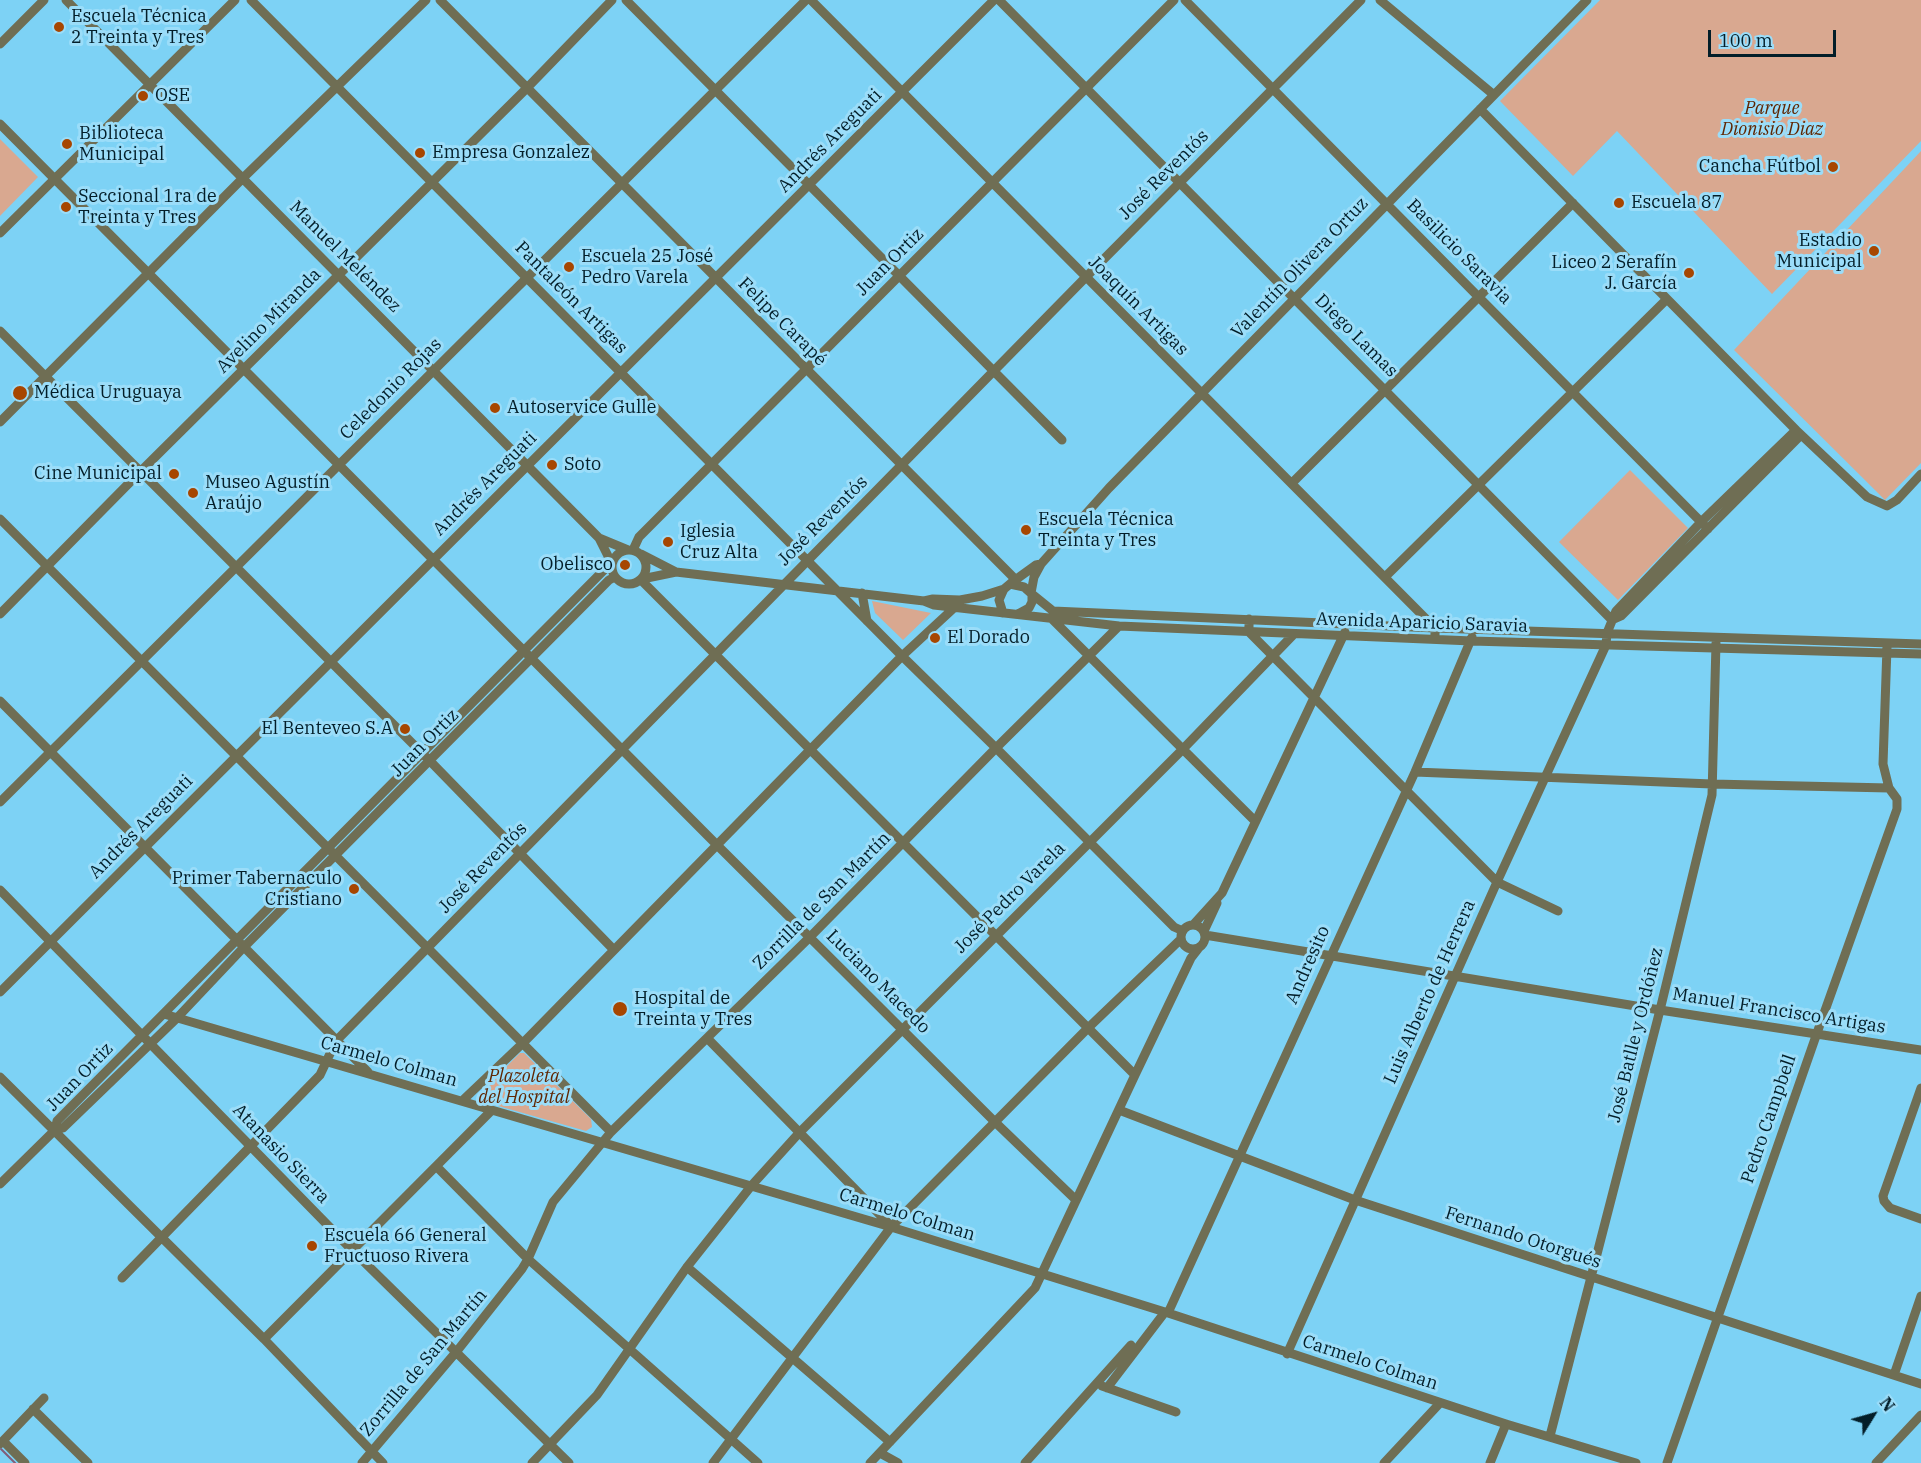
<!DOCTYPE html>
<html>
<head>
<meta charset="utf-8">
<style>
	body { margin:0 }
	#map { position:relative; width:1921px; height:1463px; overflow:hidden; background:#7dd2f5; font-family:"IBM Plex Serif",serif }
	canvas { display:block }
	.north { position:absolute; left:1843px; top:1385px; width:60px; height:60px; -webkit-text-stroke:4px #9bddf9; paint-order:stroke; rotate:53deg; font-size:16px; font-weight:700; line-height:24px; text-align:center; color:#031e29 }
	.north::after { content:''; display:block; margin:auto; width:21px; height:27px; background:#031e29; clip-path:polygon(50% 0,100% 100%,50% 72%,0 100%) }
	.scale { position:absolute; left:1708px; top:30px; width:128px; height:27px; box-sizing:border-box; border:3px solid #031e29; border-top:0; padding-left:8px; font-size:18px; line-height:21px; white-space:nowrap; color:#031e29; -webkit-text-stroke:4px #9bddf9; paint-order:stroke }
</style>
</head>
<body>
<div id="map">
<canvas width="1921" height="1463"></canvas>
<div class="north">N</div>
<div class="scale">100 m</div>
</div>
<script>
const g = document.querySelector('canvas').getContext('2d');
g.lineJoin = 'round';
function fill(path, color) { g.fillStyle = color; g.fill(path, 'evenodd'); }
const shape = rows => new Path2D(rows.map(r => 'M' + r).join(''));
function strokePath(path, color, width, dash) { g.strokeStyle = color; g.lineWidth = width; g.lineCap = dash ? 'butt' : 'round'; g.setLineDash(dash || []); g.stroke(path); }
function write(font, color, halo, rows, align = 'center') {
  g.font = font + ' "IBM Plex Serif",serif'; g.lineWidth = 6; g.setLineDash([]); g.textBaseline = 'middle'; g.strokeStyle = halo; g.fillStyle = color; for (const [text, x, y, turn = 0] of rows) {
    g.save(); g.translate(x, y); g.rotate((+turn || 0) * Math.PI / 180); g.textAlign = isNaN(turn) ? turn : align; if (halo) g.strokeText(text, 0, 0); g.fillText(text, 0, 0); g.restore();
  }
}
fill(shape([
	[1600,0,1921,0,1921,141,1772,294,1617,131,1573,176,1500,101],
	[0,139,38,177,0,216],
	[1921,151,1921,463,1885,500,1734,350],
	[1630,470,1688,528,1618,600,1559,542],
	[872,601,931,613,903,640,875,613],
	[520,1053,524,1053,591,1119,592,1127,586,1131,481,1101,479,1098,482,1091]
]), '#d9a890');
strokePath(shape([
	[1,1449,15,1463]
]), '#825e79', 2);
strokePath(shape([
	[66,0,599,538,612,564],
	[251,0,902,656,996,748,1174,927,1183,931],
	[440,0,1016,580],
	[626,0,1062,440],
	[811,0,1435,628,1435,639],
	[999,0,1612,620],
	[1185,0,1708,529],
	[1380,0,1494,95],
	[0,44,44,0],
	[1480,109,1796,430,1867,497,1887,506,1897,500,1921,474],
	[0,124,716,844,996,1123,1076,1200],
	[0,233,235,0],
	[0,331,430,761,614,950],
	[0,422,243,178,426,0],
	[1292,483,1573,203],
	[0,519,611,1132],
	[599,538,628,550],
	'612 567a17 17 0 1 1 34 0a17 17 0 1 1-34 0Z',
	[633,550,639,537,1174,0],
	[641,554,676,572],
	[1385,577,1667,299],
	[642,579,676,572,924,601,933,599,960,600,982,596,1004,589],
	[641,580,1135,1075],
	[1011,583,1036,565,1041,564],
	[862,593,867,621],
	[1031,593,1034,577,1041,564,1109,488,1587,0],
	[1032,594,1053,611,1435,628,1921,644],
	[924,601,934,605,1119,626,1472,641,1921,654],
	[1003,613,999,600,1004,589,1010,584,1024,587,1032,594,1032,602,1029,608,1018,614],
	[0,614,141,471,527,88,612,0],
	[1052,619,1255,821],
	[1249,619,1249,632,1497,882,1558,911],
	[1612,620,1621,616,1801,435],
	[0,701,368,1072],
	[1415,772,1712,784,1889,788],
	[0,802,806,0],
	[0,890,353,1251,569,1463],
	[1193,925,1222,893,1345,632],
	'1181 937a12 12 0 1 1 24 0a12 12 0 1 1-24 0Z',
	[1204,931,1217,903],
	[1205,935,1660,1010,1921,1050],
	[0,992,994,0],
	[164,1014,891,1227,1165,1312,1506,1424,1636,1463],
	[708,1039,890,1225],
	[0,1077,264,1339,383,1463],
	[1921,1088,1883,1196,1884,1201,1890,1208,1921,1219],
	[462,1101,523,1043,902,656,955,607],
	[1119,1110,1355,1200,1921,1384],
	[55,1130,57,1121,604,570,612,565],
	[437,1167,528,1259,758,1463],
	[0,1184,55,1130,63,1128,176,1019,244,947,609,580,615,577],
	[687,1267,890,1442],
	[122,1278,320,1075,336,1041,1086,277,1361,0],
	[1168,1313,1415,772,1472,637],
	[264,1339,492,1110],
	[1287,1354,1497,882,1606,645,1607,633,1616,611,1701,522,1796,430],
	[1894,1375,1921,1296],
	[1102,1386,1176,1412],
	[1107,1388,1165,1312],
	[33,1409,88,1463],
	[1550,1436,1660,1010,1712,795,1716,643],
	[3,1441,25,1463],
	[0,1444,44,1398],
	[880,1453,898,1463],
	[362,1463,457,1351,522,1269,528,1259,553,1202,611,1132,810,937,996,748,1119,626],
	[532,1463,597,1395,687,1267,752,1185,799,1133,1182,750,1293,635],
	[713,1463,891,1227,1088,1028,1181,939],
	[870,1463,1035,1288,1135,1075,1191,958,1198,949],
	[1025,1463,1131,1345],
	[1384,1463,1440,1403],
	[1490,1463,1506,1424],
	[1667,1463,1817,1033,1897,809,1897,799,1889,788,1883,764,1887,647],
	[1876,1463,1921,1415]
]), '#6f6e54', 9);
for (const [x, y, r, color] of [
	[59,27,6,"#a74600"],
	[143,96,6,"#a74600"],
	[67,144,6,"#a74600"],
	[420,153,6,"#a74600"],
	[1833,167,6,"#a74600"],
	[1619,203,6,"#a74600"],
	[66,207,6,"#a74600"],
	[1874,251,6,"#a74600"],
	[569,267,6,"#a74600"],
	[1689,273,6,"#a74600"],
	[20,393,8,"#a74600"],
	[495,408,6,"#a74600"],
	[552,465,6,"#a74600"],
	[174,474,6,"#a74600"],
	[193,493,6,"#a74600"],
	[1026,530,6,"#a74600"],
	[668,542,6,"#a74600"],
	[625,565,6,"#a74600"],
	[935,638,6,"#a74600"],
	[405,729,6,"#a74600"],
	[354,889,6,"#a74600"],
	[620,1009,8,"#a74600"],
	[312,1246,6,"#a74600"]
]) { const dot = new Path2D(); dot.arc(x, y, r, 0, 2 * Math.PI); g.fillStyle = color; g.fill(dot); strokePath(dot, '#9bddf9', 2); }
write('18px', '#031e29', '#9bddf9', [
	["Escuela Técnica",71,17],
	["2 Treinta y Tres",71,38],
	["OSE",155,96],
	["Biblioteca",79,134],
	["Municipal",79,155],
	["Empresa Gonzalez",432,153],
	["Cancha Fútbol",1821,167,"right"],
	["Seccional 1ra de",78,197],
	["Treinta y Tres",78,218],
	["Escuela 87",1631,203],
	["Estadio",1862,241,"right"],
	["Municipal",1862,262,"right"],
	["Escuela 25 José",581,257],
	["Pedro Varela",581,278],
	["Liceo 2 Serafín",1677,263,"right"],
	["J. García",1677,284,"right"],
	["Médica Uruguaya",34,393],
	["Autoservice Gulle",507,408],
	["Soto",564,465],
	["Cine Municipal",162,474,"right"],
	["Museo Agustín",205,483],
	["Araújo",205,504],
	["Escuela Técnica",1038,520],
	["Treinta y Tres",1038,541],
	["Iglesia",680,532],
	["Cruz Alta",680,553],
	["Obelisco",613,565,"right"],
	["El Dorado",947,638],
	["El Benteveo S.A",393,729,"right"],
	["Primer Tabernaculo",342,879,"right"],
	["Cristiano",342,900,"right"],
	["Hospital de",634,999],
	["Treinta y Tres",634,1020],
	["Escuela 66 General",324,1236],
	["Fructuoso Rivera",324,1257]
], 'left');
write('italic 18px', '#602602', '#9bddf9', [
	["Parque",1772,109],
	["Dionisio Diaz",1772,130],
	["Plazoleta",524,1077],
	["del Hospital",524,1098]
]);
write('18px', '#031e29', '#9bddf9', [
	["Andrés Areguati",830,141,-45],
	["José Reventós",1164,175,-45],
	["Basilicio Saravia",1459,252,45],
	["Manuel Meléndez",345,257,45],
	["Juan Ortiz",890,262,-45],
	["Valentín Olivera Ortuz",1300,268,-46],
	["Pantaleón Artigas",571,298,45],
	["Joaquín Artigas",1138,306,45],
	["Avelino Miranda",269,321,-45],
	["Felipe Carapé",782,322,45],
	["Diego Lamas",1356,336,45],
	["Celedonio Rojas",391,389,-45],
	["Andrés Areguati",485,484,-45],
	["José Reventós",823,521,-45],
	["Avenida Aparicio Saravia",1422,623,2],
	["Juan Ortiz",425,743,-45],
	["Andrés Areguati",141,827,-45],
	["José Reventós",483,868,-46],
	["José Pedro Varela",1010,898,-45],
	["Zorrilla de San Martín",822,901,-45],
	["Andresito",1308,965,-66],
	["Luciano Macedo",878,982,45],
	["Luis Alberto de Herrera",1430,992,-66],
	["Manuel Francisco Artigas",1779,1011,9],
	["José Batlle y Ordóñez",1636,1035,-76],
	["Carmelo Colman",389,1062,16],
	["Juan Ortiz",80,1077,-46],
	["Pedro Campbell",1769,1119,-71],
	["Atanasio Sierra",281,1154,46],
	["Carmelo Colman",907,1215,17],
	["Fernando Otorgués",1523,1238,18],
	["Zorrilla de San Martín",424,1363,-50],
	["Carmelo Colman",1370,1363,18]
]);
</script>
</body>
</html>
